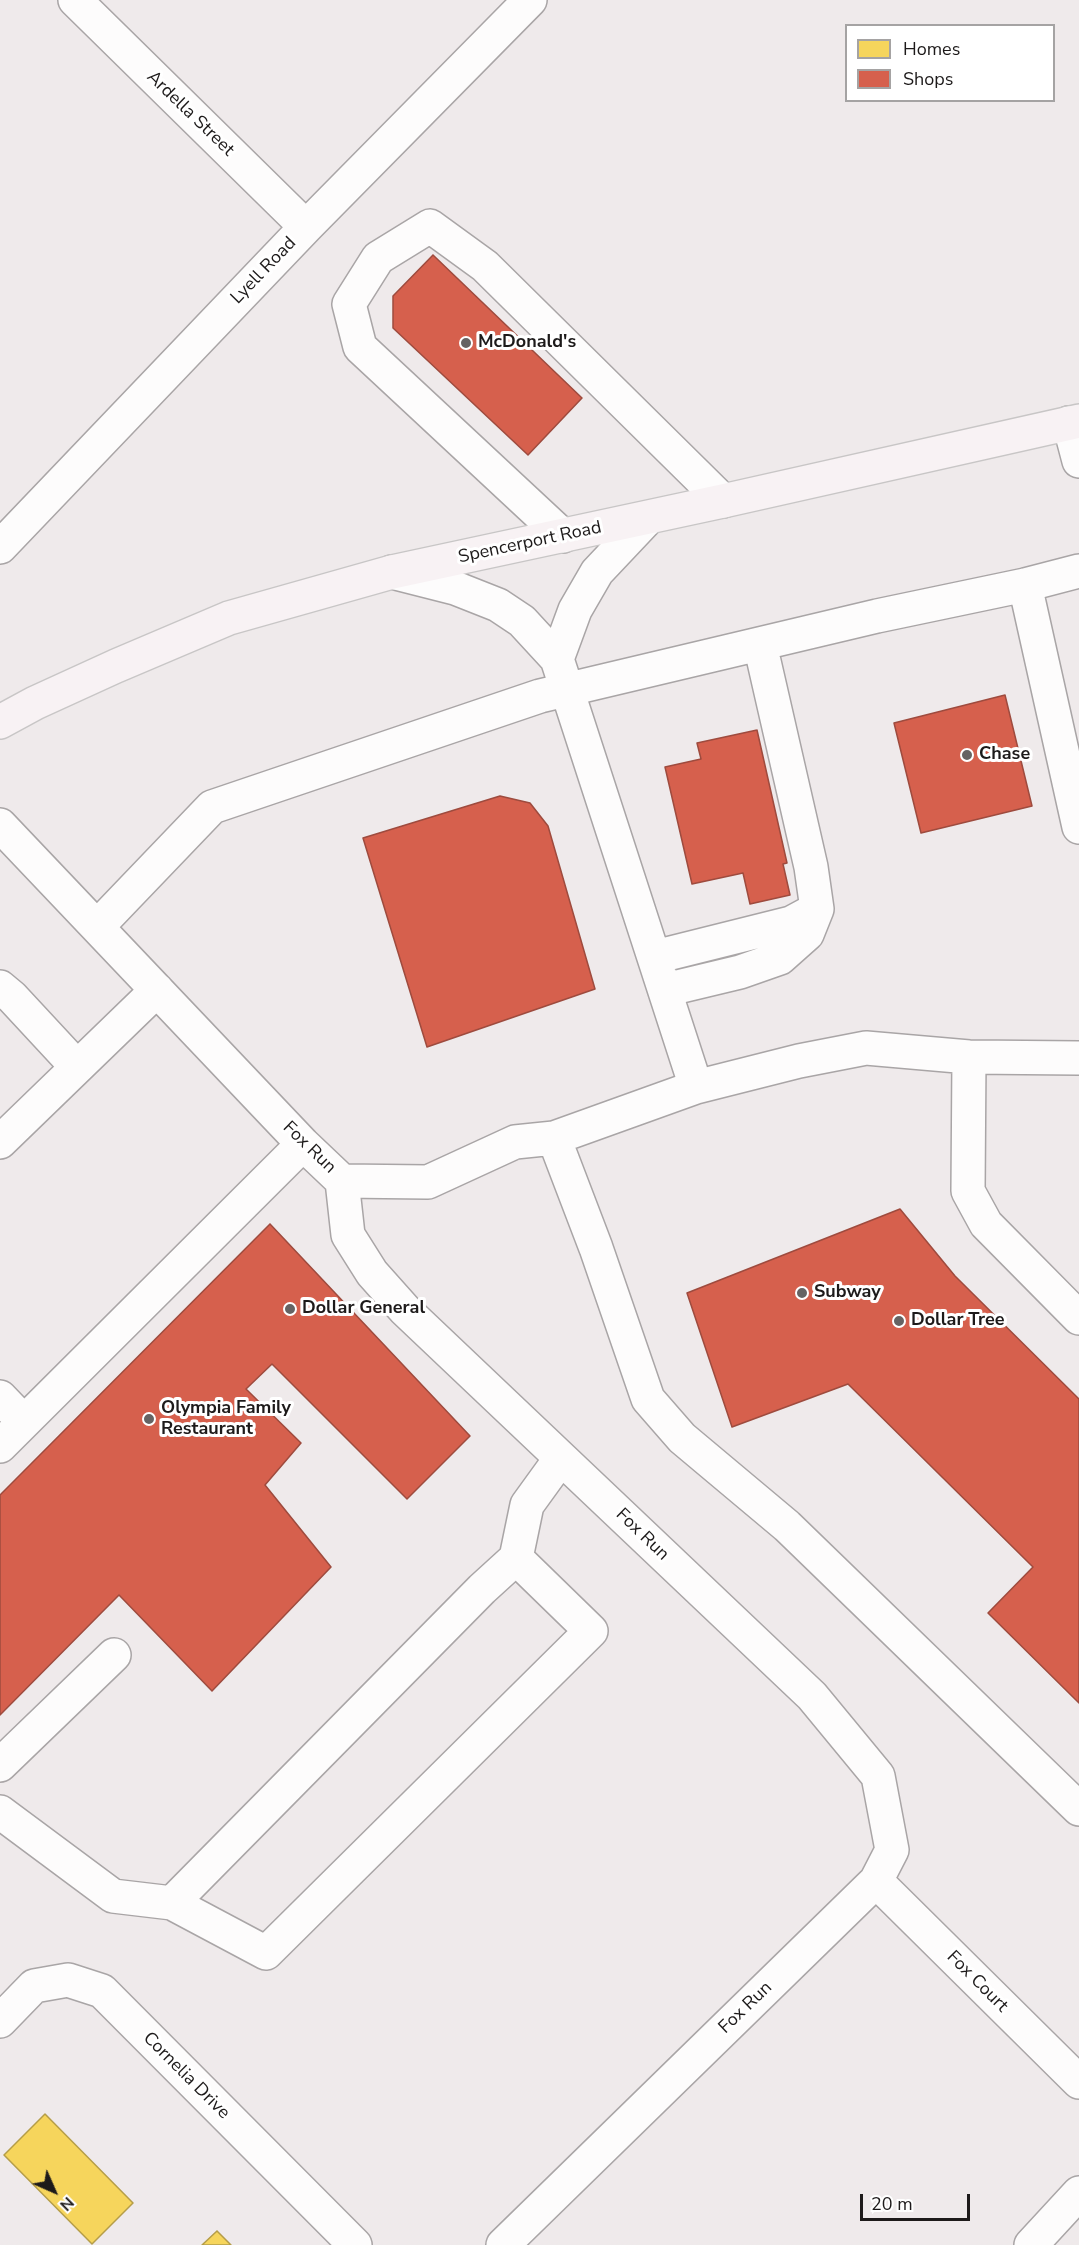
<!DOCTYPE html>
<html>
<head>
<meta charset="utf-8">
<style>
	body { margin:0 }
	#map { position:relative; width:1079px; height:2245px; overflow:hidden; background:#efeaeb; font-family:"Nunito Sans",sans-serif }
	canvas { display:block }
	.legend { position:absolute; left:845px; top:24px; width:210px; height:78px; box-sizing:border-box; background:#fff; border:2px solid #a5a3a3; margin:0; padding:8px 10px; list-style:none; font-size:18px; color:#1d1a1a }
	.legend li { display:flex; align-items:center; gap:12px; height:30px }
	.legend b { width:30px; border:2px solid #a5a3a3 }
	.north { position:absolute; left:24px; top:2161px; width:60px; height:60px; -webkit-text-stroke:4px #fff; paint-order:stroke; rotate:135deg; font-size:16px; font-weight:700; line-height:24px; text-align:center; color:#1d1a1a }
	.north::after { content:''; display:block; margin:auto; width:21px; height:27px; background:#1d1a1a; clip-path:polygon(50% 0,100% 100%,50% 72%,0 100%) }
	.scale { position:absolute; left:860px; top:2194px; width:110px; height:27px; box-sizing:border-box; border:3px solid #1d1a1a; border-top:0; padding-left:8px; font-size:18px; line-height:21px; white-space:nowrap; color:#1d1a1a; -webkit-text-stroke:4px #fff; paint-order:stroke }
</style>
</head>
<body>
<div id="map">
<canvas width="1079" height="2245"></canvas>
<ul class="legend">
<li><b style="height:16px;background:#f6d55c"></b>Homes</li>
<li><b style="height:16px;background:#d6604d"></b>Shops</li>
</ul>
<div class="north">N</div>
<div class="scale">20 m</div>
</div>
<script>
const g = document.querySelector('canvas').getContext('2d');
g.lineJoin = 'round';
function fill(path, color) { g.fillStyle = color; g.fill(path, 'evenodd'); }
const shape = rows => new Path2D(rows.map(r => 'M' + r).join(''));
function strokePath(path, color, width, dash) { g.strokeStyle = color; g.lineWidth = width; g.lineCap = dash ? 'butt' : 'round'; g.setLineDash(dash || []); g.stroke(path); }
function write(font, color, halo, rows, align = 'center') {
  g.font = font + ' "Nunito Sans",sans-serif'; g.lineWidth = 6; g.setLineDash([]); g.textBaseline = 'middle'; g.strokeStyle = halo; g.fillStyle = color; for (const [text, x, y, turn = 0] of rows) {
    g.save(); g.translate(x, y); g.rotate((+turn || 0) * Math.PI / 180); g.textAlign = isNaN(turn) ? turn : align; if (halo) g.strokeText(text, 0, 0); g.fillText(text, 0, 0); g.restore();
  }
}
const homes = shape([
	[45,2114,133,2203,92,2244,4,2155,45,2114],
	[217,2231,231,2245,202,2245,217,2231]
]);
fill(homes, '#f6d55c');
strokePath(homes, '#b59d48', 1.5);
const shops = shape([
	[433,255,582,398,528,455,393,328,393,296,433,255],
	[1005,695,1032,806,921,833,894,723,1005,695],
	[757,730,787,863,783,864,790,895,750,904,743,873,692,884,665,767,701,759,697,743,757,730],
	[500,796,530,803,548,826,595,989,427,1047,363,838,500,796],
	[900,1209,955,1276,1079,1399,1079,1703,988,1613,1033,1567,848,1384,732,1427,687,1293,900,1209],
	[270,1224,470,1436,407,1499,272,1364,246,1389,301,1443,265,1485,331,1567,212,1691,119,1595,0,1715,0,1495,270,1224]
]);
fill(shops, '#d6604d');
strokePath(shops, '#9e4b3e', 1.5);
const minor = shape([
	[75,0,306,227],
	[1069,423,1079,461],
	[563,536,360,347,349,304,378,258,430,226,485,266,723,501],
	[0,547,306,227,530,0],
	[392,572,455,588,498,605,522,621,557,659,696,1087],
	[1025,585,1079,827],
	[557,659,575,610,597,572,648,518],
	[0,825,303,1144,342,1181,348,1235,372,1273,405,1310,812,1696,878,1776,892,1850,876,1881,503,2245],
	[97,927,212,807,540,696,877,616,1025,585,1079,571],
	[655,957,791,923,817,909],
	[0,987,12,997,77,1067],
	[665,990,740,972,780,958,807,934,817,909,811,867,760,644],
	[969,1057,968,1191,986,1224,1079,1318],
	[554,1138,596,1248,648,1399,682,1438,787,1526,1079,1809],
	[0,1142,157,990],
	[342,1181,428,1182,515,1142,554,1138,696,1087,799,1061,866,1048,969,1057,1079,1058],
	[0,1397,24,1422],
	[0,1446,303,1144],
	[0,1765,114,1655],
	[0,1812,113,1896,172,1903,482,1589,516,1558,527,1505,561,1458],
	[876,1881,1079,2082],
	[172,1903,266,1953,591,1631,516,1558],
	[0,2021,34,1986,68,1980,102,1991,355,2245],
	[1031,2245,1079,2193]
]);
const major = shape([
	[0,722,35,703,116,666,229,618,392,572,723,501,1079,421]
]);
strokePath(minor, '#a9a5a6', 36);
strokePath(major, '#c8c6c6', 36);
strokePath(minor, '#fdfcfc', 33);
strokePath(major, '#f8f2f4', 33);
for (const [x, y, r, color] of [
	[466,343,6,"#666363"],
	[967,755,6,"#666363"],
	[802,1293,6,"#666363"],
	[290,1309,6,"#666363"],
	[899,1321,6,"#666363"],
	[149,1419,6,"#666363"]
]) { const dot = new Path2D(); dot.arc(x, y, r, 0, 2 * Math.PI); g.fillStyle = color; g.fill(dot); strokePath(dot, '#fff', 2); }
write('18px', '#1d1a1a', '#fff', [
	["Ardella Street",190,114,44],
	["Lyell Road",264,271,-46],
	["Spencerport Road",530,543,-12],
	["Fox Run",309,1148,44],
	["Fox Run",642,1535,44],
	["Fox Court",977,1982,45],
	["Fox Run",746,2008,-44],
	["Cornelia Drive",186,2076,45]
]);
write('bold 18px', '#1d1a1a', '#fff', [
	["McDonald's",478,343],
	["Chase",979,755],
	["Subway",814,1293],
	["Dollar General",302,1309],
	["Dollar Tree",911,1321],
	["Olympia Family",161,1409],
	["Restaurant",161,1430]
], 'left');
</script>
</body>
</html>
